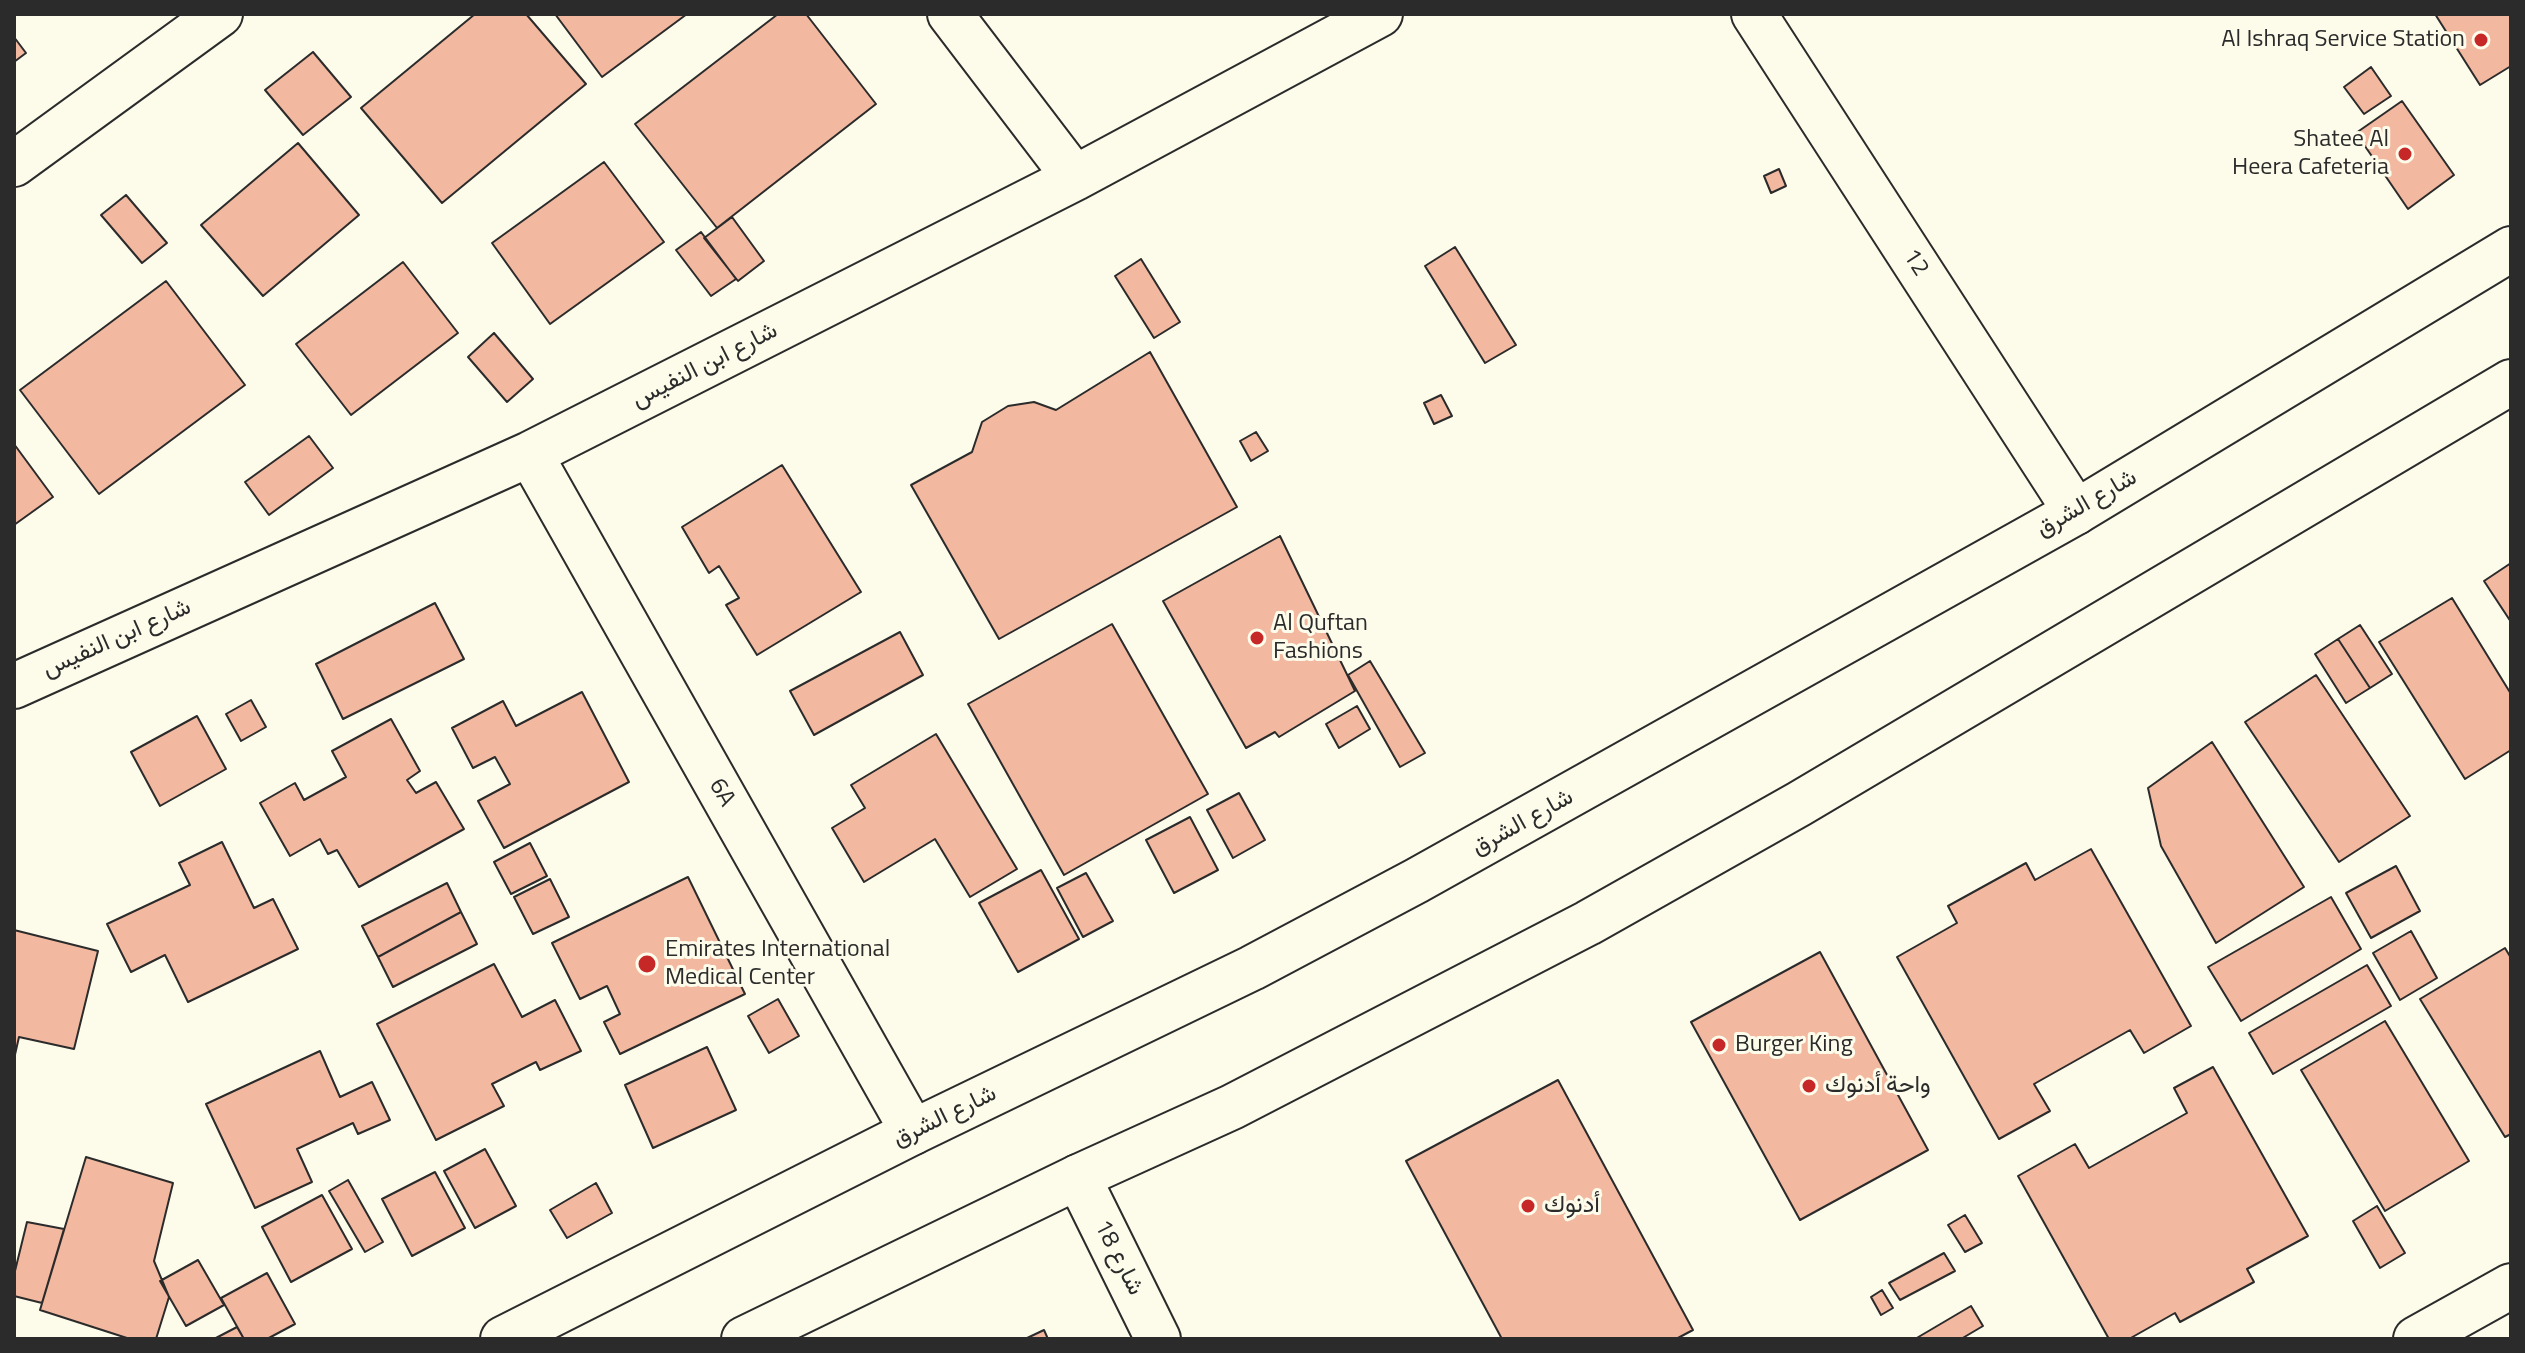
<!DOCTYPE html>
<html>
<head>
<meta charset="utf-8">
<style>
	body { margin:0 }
	#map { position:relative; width:2525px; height:1353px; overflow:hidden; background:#fdfbea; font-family:"Titillium Web",sans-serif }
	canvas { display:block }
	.frame { position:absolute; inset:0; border:16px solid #2b2b2b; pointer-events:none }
</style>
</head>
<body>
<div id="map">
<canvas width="2525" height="1353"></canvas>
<div class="frame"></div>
</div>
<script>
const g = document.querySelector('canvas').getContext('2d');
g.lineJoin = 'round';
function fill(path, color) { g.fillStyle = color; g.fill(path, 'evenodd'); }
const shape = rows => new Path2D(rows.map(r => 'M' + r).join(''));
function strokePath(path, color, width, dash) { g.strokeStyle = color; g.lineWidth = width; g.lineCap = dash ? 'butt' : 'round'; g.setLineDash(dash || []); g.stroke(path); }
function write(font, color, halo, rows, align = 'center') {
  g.font = font + ' "Titillium Web",Vazirmatn,sans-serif'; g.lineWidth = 6; g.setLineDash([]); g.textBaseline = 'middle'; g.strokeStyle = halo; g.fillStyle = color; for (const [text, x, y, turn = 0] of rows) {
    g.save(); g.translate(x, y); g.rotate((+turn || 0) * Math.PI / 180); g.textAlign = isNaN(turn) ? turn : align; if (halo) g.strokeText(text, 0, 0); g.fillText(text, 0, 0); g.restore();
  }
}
const building = shape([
	[475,14,526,14,586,84,442,203,361,108,475,14],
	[555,14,687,14,602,77,555,14],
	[778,14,806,14,876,104,717,228,635,124,778,14],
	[2435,14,2511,14,2511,66,2480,85,2435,14],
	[14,37,26,53,14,62,14,37],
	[313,52,351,97,303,135,265,90,313,52],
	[2371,67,2391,96,2364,114,2344,87,2371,67],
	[2402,101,2454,175,2408,209,2356,133,2402,101],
	[298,143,359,215,263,296,201,225,298,143],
	[604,162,664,242,550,324,492,243,604,162],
	[1779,169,1786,186,1771,193,1764,176,1779,169],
	[126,195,167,243,142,263,101,215,126,195],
	[732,217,764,261,738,281,704,238,732,217],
	[701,232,736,279,711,296,676,250,701,232],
	[1455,247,1516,345,1485,363,1425,266,1455,247],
	[1141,259,1180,322,1154,338,1115,276,1141,259],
	[403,262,458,333,351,415,296,344,403,262],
	[166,281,245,385,99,494,20,390,166,281],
	[494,333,533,379,507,402,468,357,494,333],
	[1150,352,1237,507,999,639,911,485,972,452,982,422,1008,406,1034,402,1056,410,1150,352],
	[1441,395,1452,416,1434,424,1424,403,1441,395],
	[1256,432,1268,451,1251,461,1240,441,1256,432],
	[309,436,333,468,269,515,245,482,309,436],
	[14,444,53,497,14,525,14,444],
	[782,465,861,592,757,655,726,605,739,598,719,566,709,573,682,527,782,465],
	[1280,536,1355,691,1279,737,1275,732,1246,748,1163,601,1280,536],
	[2511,563,2511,622,2484,581,2511,563],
	[2452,598,2511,694,2511,750,2465,779,2379,642,2452,598],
	[435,603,464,659,343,719,316,664,435,603],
	[1112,624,1208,794,1064,875,968,704,1112,624],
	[2360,625,2392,674,2370,688,2338,639,2360,625],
	[900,632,923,675,814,735,790,691,900,632],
	[2338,639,2370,688,2346,703,2315,654,2338,639],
	[1370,661,1425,753,1400,767,1348,675,1370,661],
	[2316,675,2410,816,2339,862,2245,722,2316,675],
	[582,692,629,782,504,848,478,801,510,784,495,757,473,768,452,728,503,701,516,726,582,692],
	[251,700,266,727,241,741,226,714,251,700],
	[1357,706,1370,729,1339,748,1326,724,1357,706],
	[197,716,226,769,160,806,131,752,197,716],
	[391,719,420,771,407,780,416,793,436,782,464,829,359,887,337,850,328,854,320,839,290,856,260,803,295,783,304,800,346,777,332,751,391,719],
	[936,734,1017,869,970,897,935,839,864,882,832,828,865,808,851,785,936,734],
	[2212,742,2304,887,2216,943,2161,846,2148,788,2212,742],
	[1239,793,1265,840,1233,858,1207,810,1239,793],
	[1190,817,1218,870,1174,893,1146,840,1190,817],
	[222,842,254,908,273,899,298,949,188,1002,165,955,131,972,107,924,190,885,179,863,222,842],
	[530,843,547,876,511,894,494,862,530,843],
	[2091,849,2191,1026,2144,1053,2130,1030,2034,1084,2050,1111,1999,1139,1897,957,1957,923,1948,906,2026,863,2035,880,2091,849],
	[2396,866,2420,911,2371,938,2346,893,2396,866],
	[1041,870,1079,939,1018,972,979,903,1041,870],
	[1086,873,1113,921,1083,937,1057,888,1086,873],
	[688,877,745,994,620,1054,604,1022,620,1014,607,986,580,999,552,943,688,877],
	[550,879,569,917,533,934,514,897,550,879],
	[447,883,461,912,378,957,362,926,447,883],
	[2331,897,2361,949,2241,1021,2208,967,2331,897],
	[461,912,477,944,393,987,378,957,461,912],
	[14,930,98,951,74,1049,19,1037,14,1059,14,930],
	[2411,931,2437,978,2400,1000,2373,953,2411,931],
	[2505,948,2511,958,2511,1134,2505,1137,2420,999,2505,948],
	[1820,952,1928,1150,1800,1220,1691,1022,1820,952],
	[494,964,522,1017,555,1000,581,1051,540,1070,536,1062,492,1084,504,1106,436,1140,377,1024,494,964],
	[2367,965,2391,1006,2273,1074,2249,1033,2367,965],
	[778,999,799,1036,769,1053,748,1016,778,999],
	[2385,1021,2469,1161,2385,1211,2301,1070,2385,1021],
	[707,1047,736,1110,653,1148,625,1085,707,1047],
	[320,1051,340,1097,372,1082,390,1120,358,1134,353,1123,297,1149,312,1182,255,1208,206,1104,320,1051],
	[2213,1067,2308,1236,2247,1269,2254,1282,2180,1322,2175,1313,2129,1339,2109,1339,2018,1176,2075,1144,2089,1168,2187,1113,2174,1088,2213,1067],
	[1558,1080,1693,1330,1676,1339,1502,1339,1406,1161,1558,1080],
	[485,1149,516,1206,475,1228,444,1171,485,1149],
	[86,1157,173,1183,154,1261,169,1297,156,1339,130,1339,40,1310,86,1157],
	[435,1172,465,1228,412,1256,382,1199,435,1172],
	[348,1180,383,1242,365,1252,329,1191,348,1180],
	[596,1183,612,1213,567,1238,550,1210,596,1183],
	[322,1195,352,1249,291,1282,262,1227,322,1195],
	[2377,1206,2405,1253,2380,1268,2353,1221,2377,1206],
	[1965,1215,1982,1243,1965,1252,1948,1225,1965,1215],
	[27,1222,64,1229,42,1303,14,1296,14,1275,27,1222],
	[1944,1253,1955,1271,1900,1300,1889,1283,1944,1253],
	[198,1260,224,1305,186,1326,160,1281,198,1260],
	[267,1273,295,1324,267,1339,244,1339,221,1298,267,1273],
	[1882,1290,1893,1308,1881,1315,1871,1297,1882,1290],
	[1971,1306,1983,1326,1961,1339,1915,1339,1971,1306],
	[237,1327,244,1339,214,1339,237,1327],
	[1044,1330,1048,1339,1025,1339,1044,1330]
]);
fill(building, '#f2b8a0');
strokePath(building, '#2b2b2b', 2);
const street = shape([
	[950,14,1075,178],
	[1754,14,2076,512],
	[14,164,220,14],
	[530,454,913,1132],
	[14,686,530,454,1075,178,1380,14],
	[1078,1177,1158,1339],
	[2416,1339,2511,1286]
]);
const primary = shape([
	[503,1339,913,1132,1252,968,1416,881,2076,512,2511,249],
	[744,1339,1078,1177,1232,1107,1588,923,1799,804,2511,382]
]);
strokePath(street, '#2b2b2b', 48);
strokePath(primary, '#2b2b2b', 48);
strokePath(street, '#fdfbea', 44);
strokePath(primary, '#fdfbea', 44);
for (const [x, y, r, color] of [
	[2481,40,8,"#c62828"],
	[2405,154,8,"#c62828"],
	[1257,638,8,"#c62828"],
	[647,964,10,"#c62828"],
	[1719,1045,8,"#c62828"],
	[1809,1086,8,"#c62828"],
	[1528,1206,8,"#c62828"]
]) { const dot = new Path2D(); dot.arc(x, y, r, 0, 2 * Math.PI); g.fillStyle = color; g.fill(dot); strokePath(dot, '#fdfbea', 3); }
write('24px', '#2b2b2b', '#fdfbea', [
	["Al Ishraq Service Station",2465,40,"right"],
	["Shatee Al",2389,140,"right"],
	["Heera Cafeteria",2389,168,"right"],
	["Al Quftan",1273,624],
	["Fashions",1273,652],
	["Emirates International",665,950],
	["Medical Center",665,978],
	["Burger King",1735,1045],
	["واحة أدنوك",1825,1086],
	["أدنوك",1544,1206]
], 'left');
write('24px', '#2b2b2b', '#fdfbea', [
	["12",1915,263,57],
	["شارع ابن النفيس",705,366,-27],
	["شارع الشرق",2087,504,-30],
	["شارع ابن النفيس",117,639,-24],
	["6A",721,793,60],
	["شارع الشرق",1523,823,-29],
	["شارع الشرق",945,1117,-26],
	["شارع 18",1118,1258,63]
]);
</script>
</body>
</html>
